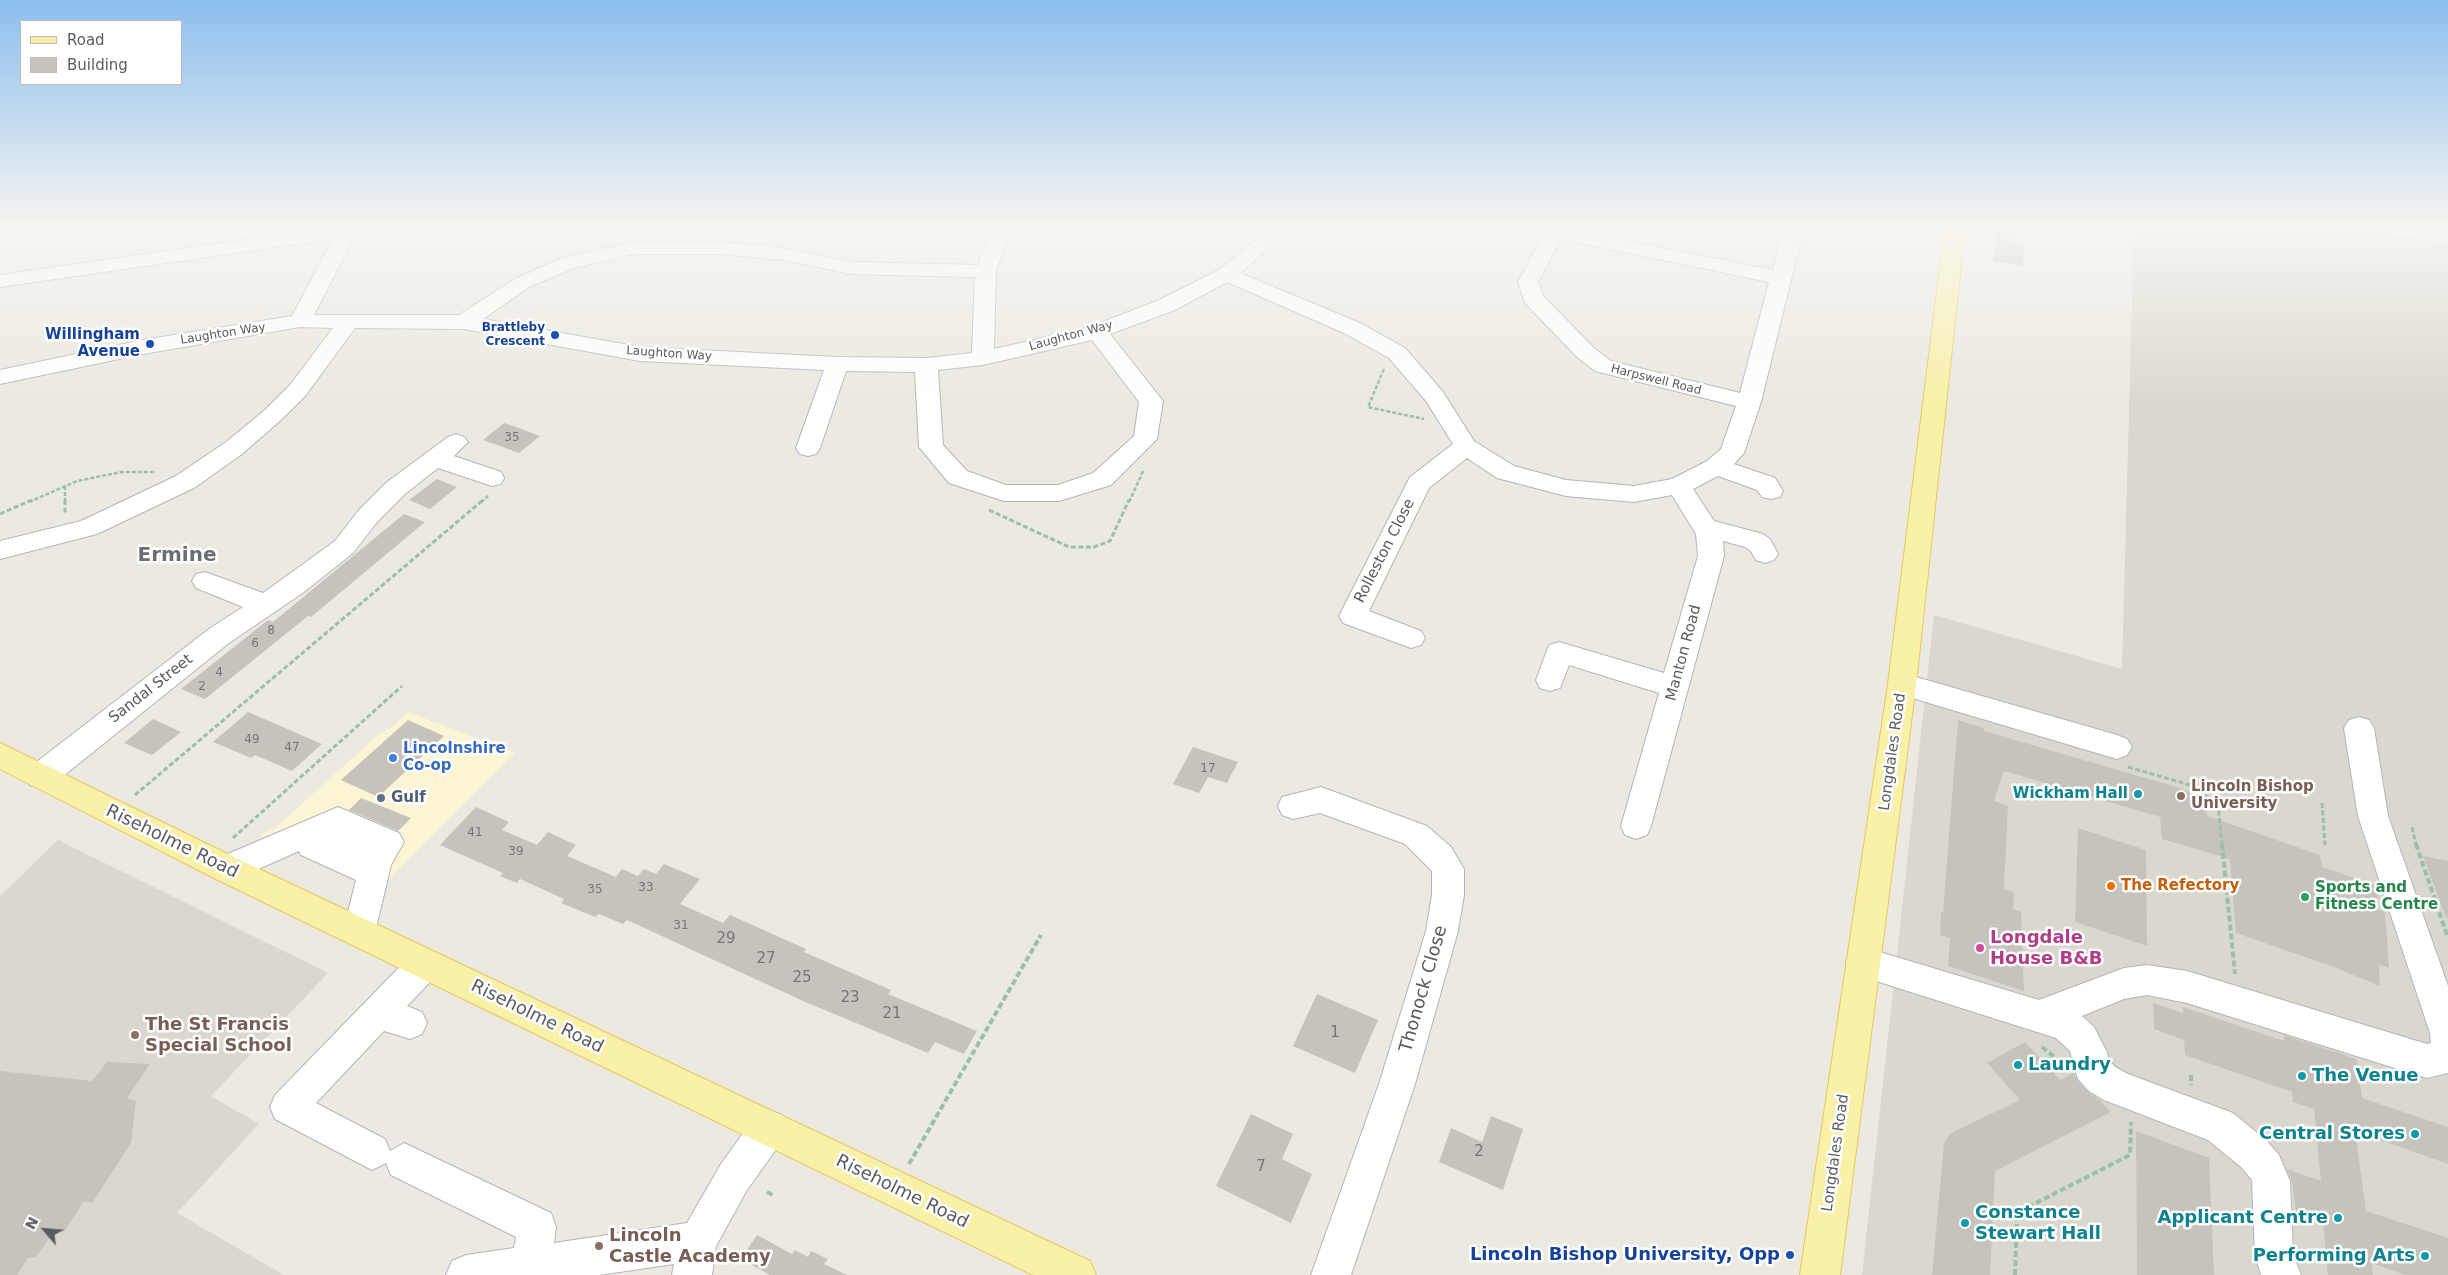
<!DOCTYPE html>
<html>
<head>
<meta charset="utf-8">
<style>
	body { margin:0 }
	#map { position:relative; width:2448px; height:1275px; overflow:hidden; background:#ebe9e0; font-family:"DejaVu Sans",sans-serif }
	canvas { display:block }
	.legend { position:absolute; left:20px; top:20px; width:162px; height:65px; box-sizing:border-box; background:#fff; border:1px solid #bdbdbf; margin:0; padding:6px 9px; list-style:none; font-size:15px; color:#595b60 }
	.legend li { display:flex; align-items:center; gap:10px; height:25px }
	.legend b { width:25px; border:1px solid #bdbdbf }
	.north { position:absolute; left:20px; top:1205px; width:50px; height:50px; -webkit-text-stroke:4px #fff; paint-order:stroke; rotate:297deg; font-size:14px; font-weight:700; line-height:20px; text-align:center; color:#595b60 }
	.north::after { content:''; display:block; margin:auto; width:18px; height:22px; background:#595b60; clip-path:polygon(50% 0,100% 100%,50% 72%,0 100%) }
</style>
</head>
<body>
<div id="map">
<canvas width="2448" height="1275"></canvas>
<ul class="legend">
<li><b style="height:6px;background:#f9f1a7"></b>Road</li>
<li><b style="height:14px;background:#c6c3bd"></b>Building</li>
</ul>
<div class="north">N</div>
</div>
<script>
const g = document.querySelector('canvas').getContext('2d');
g.lineJoin = 'round';
function fill(path, color) { g.fillStyle = color; g.fill(path, 'evenodd'); }
const shape = rows => new Path2D(rows.map(r => 'M' + r).join(''));
function strokePath(path, color, width, dash) { g.strokeStyle = color; g.lineWidth = width; g.lineCap = dash ? 'butt' : 'round'; g.setLineDash(dash || []); g.stroke(path); }
function write(font, color, halo, rows, align = 'center') {
  g.font = font + ' "DejaVu Sans",sans-serif'; g.lineWidth = 5; g.setLineDash([]); g.textBaseline = 'middle'; g.strokeStyle = halo; g.fillStyle = color; for (const [text, x, y, turn = 0] of rows) {
    g.save(); g.translate(x, y); g.rotate((+turn || 0) * Math.PI / 180); g.textAlign = isNaN(turn) ? turn : align; if (halo) g.strokeText(text, 0, 0); g.fillText(text, 0, 0); g.restore();
  }
}
fill(shape([
	[408,712,515,753,378,890,259,835,274,829,379,734,391,728]
]), '#fbf4d5');
fill(shape([
	[2134,227,2360,227,2448,244,2448,1275,1862,1275,1934,615,2122,669],
	[58,840,328,973,211,1096,259,1124,177,1213,284,1275,0,1275,0,896]
]), '#dad8ce');
fill(shape([
	[1997,227,2015,227,2014,244,2024,246,2022,266,1994,261],
	[504,423,516,427,540,436,519,453,483,440],
	[437,479,457,487,430,509,409,500],
	[404,514,425,522,311,617,308,616,205,699,181,689,268,620,273,622],
	[248,712,322,744,292,771,255,755,251,758,213,742],
	[153,719,181,732,152,755,124,743],
	[408,720,444,736,378,797,341,780],
	[1958,720,1984,728,1984,731,2180,788,2206,800,2207,816,2320,855,2322,867,2378,886,2377,909,2385,912,2389,968,2379,965,2380,986,2334,967,2236,933,2230,859,2162,839,2160,817,2004,771,1994,801,2008,806,2004,889,2014,892,2013,909,2021,912,2024,991,1948,966,1950,938,1940,935,1941,912,1943,913],
	[1193,747,1238,762,1227,783,1208,777,1199,793,1173,784],
	[361,798,411,818,398,831,349,810],
	[476,807,509,822,502,830,537,845,548,832,576,845,567,856,616,877,622,869,638,876,644,869,656,874,664,864,700,879,680,904,723,923,730,915,806,949,804,952,891,990,888,994,977,1031,964,1054,935,1042,928,1053,803,1001,627,920,623,924,599,914,595,917,561,903,564,899,520,879,517,883,500,876,503,873,440,845],
	[2078,828,2146,850,2147,946,2075,922],
	[2423,856,2448,861,2448,917,2446,918],
	[1317,994,1378,1020,1355,1073,1293,1046],
	[2153,1003,2183,1013,2183,1007,2284,1041,2284,1035,2357,1059,2362,1098,2448,1127,2448,1164,2355,1131,2366,1211,2448,1238,2448,1275,2405,1275,2372,1263,2373,1275,2328,1275,2323,1223,2296,1213,2292,1181,2287,1169,2321,1181,2314,1109,2293,1102,2292,1092,2185,1055,2184,1040,2154,1029],
	[2025,1042,2060,1080,2074,1073,2077,1080,2088,1092,2100,1100,2111,1112,1995,1171,1990,1275,1932,1275,1944,1143,1951,1133,2020,1100,1987,1063],
	[107,1062,150,1064,127,1098,136,1101,131,1143,93,1202,83,1202,65,1231,55,1230,36,1257,28,1258,17,1275,0,1275,0,1071,92,1081],
	[1251,1114,1293,1134,1282,1159,1312,1174,1291,1223,1216,1186],
	[1491,1116,1523,1129,1503,1190,1439,1162,1451,1128,1482,1142],
	[2136,1131,2209,1158,2214,1275,2137,1275],
	[757,1235,792,1254,795,1250,808,1257,811,1251,828,1259,824,1264,847,1275,770,1275,741,1259]
]), '#c6c3bd');
const minor = shape([
	[333,227,359,227,314,315,459,315,515,279,560,259,633,242,720,242,784,248,850,262,978,265,991,227,1011,227,996,271,994,349,1090,327,1159,300,1219,270,1272,227,1294,227,1240,273,1360,323,1405,348,1443,392,1474,441,1514,466,1566,480,1634,486,1672,479,1707,461,1721,449,1736,406,1595,371,1577,357,1525,303,1518,282,1545,232,1548,228,1560,227,1773,270,1784,227,1804,227,1761,402,1744,453,1734,464,1775,478,1783,491,1780,497,1771,499,1762,497,1757,490,1718,476,1693,489,1714,521,1763,534,1770,539,1778,554,1774,560,1765,563,1756,560,1750,550,1745,547,1723,541,1724,556,1651,826,1647,835,1636,839,1625,835,1621,826,1659,693,1569,665,1560,688,1550,691,1540,688,1536,680,1549,645,1559,642,1664,673,1698,556,1696,534,1672,495,1634,502,1566,496,1497,478,1467,458,1429,488,1369,611,1421,631,1425,638,1421,645,1411,648,1343,623,1339,616,1407,483,1410,477,1453,444,1426,401,1389,358,1344,333,1227,282,1175,310,1110,334,1163,401,1157,439,1111,485,1059,501,1004,501,949,483,919,447,915,372,846,371,820,448,816,454,808,456,800,454,796,448,824,370,640,361,464,329,355,328,306,395,281,420,242,454,194,488,97,534,0,559,0,541,81,521,176,476,226,442,265,410,290,385,333,328,300,327,143,354,0,384,0,370,143,340,292,316,333,239,0,287,0,275,333,227],
	[1561,239,1769,282,1740,393,1611,361,1593,347,1543,296,1538,282,1561,239],
	[633,254,720,254,784,260,850,274,975,277,972,353,926,358,837,357,640,347,483,319,529,287,574,268,633,254],
	[1092,340,1139,402,1134,436,1093,473,1058,485,1006,485,967,471,943,445,938,370,983,365,1092,340],
	[1923,227,1961,227,1964,231,1961,235,1954,237,1926,231,1923,227],
	[456,434,464,437,468,442,454,456,501,472,504,478,501,484,492,486,438,468,405,494,377,522,353,553,304,592,229,643,52,785,41,788,30,785,26,776,30,767,209,629,243,607,196,588,192,581,196,574,205,572,263,593,335,541,359,510,387,482,448,437,456,434],
	[1902,673,2117,735,2127,739,2132,747,2127,755,2117,759,1892,692,1888,684,1892,676,1902,673],
	[2359,717,2369,720,2374,728,2388,816,2448,986,2448,1073,2427,1078,2187,1003,2147,995,2124,999,2082,1016,2094,1027,2107,1052,2108,1059,2115,1067,2128,1074,2233,1113,2267,1141,2279,1155,2290,1181,2293,1255,2301,1275,2261,1275,2255,1255,2252,1180,2241,1167,2208,1140,2104,1100,2089,1091,2078,1079,2070,1051,2056,1038,1851,973,1846,962,1851,951,1863,947,2039,1000,2124,968,2147,965,2187,971,2427,1044,2431,1043,2430,1033,2358,816,2344,728,2349,720,2359,717],
	[1321,787,1427,826,1451,847,1464,869,1464,895,1458,931,1415,1084,1351,1275,1311,1275,1379,1084,1426,931,1432,895,1432,871,1405,844,1320,813,1293,819,1282,815,1278,806,1282,797,1321,787],
	[338,807,399,833,404,842,391,865,375,932,371,942,359,947,347,942,343,932,356,880,301,855,299,851,227,883,216,879,211,869,216,859,338,807],
	[425,949,437,953,442,964,437,975,407,1006,422,1012,427,1023,422,1034,410,1039,384,1031,316,1103,385,1139,390,1151,404,1143,551,1213,556,1227,554,1243,687,1223,721,1164,756,1115,769,1110,782,1115,787,1128,782,1141,747,1190,716,1246,712,1275,672,1275,674,1264,599,1275,446,1275,452,1261,466,1255,514,1248,516,1237,391,1175,386,1163,372,1170,275,1119,270,1107,275,1095,413,953,425,949]
]);
const major = shape([
	[1945,227,1965,227,1916,684,1840,1275,1800,1275,1888,684,1945,227],
	[0,743,238,859,1090,1261,1096,1275,1033,1275,216,879,0,769,0,743]
]);
strokePath(minor, '#b3b5ba', 2);
strokePath(major, '#e6c95d', 2);
strokePath(shape([
	[1384,369,1368,407,1424,419],
	[65,486,65,502],
	[29,502,77,481,121,472,156,472],
	[481,502,488,496],
	[1129,502,1144,469]
]), '#98c1a7', 2.5, [4, 2]);
strokePath(shape([
	[65,500,65,513],
	[989,510,1069,547,1094,547,1110,541,1129,500],
	[0,514,32,500],
	[2128,767,2190,785,2218,804,2222,845],
	[135,795,483,500],
	[2322,803,2325,845],
	[2412,827,2416,845],
	[233,838,402,686]
]), '#98c1a7', 3, [5, 2.5]);
strokePath(shape([
	[2222,844,2235,974],
	[2416,844,2448,938],
	[2042,1047,2062,1063],
	[2191,1075,2191,1085],
	[909,1164,1041,935],
	[767,1192,773,1195],
	[2015,1275,2017,1220,2028,1207,2130,1155,2131,1122]
]), '#98c1a7', 4, [6, 3]);
fill(minor, '#fff');
fill(major, '#f9f1a7');
const sky = g.createLinearGradient(0, 0, 0, 405);
sky.addColorStop(0, '#8cbeee');
sky.addColorStop(0.56, '#f6f5f1');
sky.addColorStop(1, '#f6f5f100');
g.fillStyle = sky;
g.fillRect(0, 0, 2448, 405);
for (const [x, y, r, color] of [
	[555,335,5,"#1a4fb4"],
	[150,344,5,"#1a4fb4"],
	[393,758,5,"#3f7fe0"],
	[2138,794,5,"#0f9aa8"],
	[2181,796,5,"#8d6e63"],
	[381,798,5,"#5c6f8a"],
	[2111,886,5,"#e8710a"],
	[2305,897,5,"#2e9e5b"],
	[1980,948,5,"#d1479c"],
	[135,1035,5,"#8d6e63"],
	[2018,1065,5,"#0f9aa8"],
	[2302,1076,5,"#0f9aa8"],
	[2415,1134,5,"#0f9aa8"],
	[2338,1218,5,"#0f9aa8"],
	[1965,1223,5,"#0f9aa8"],
	[599,1246,5,"#8d6e63"],
	[1790,1255,5,"#1a4fb4"],
	[2425,1256,5,"#0f9aa8"]
]) { const dot = new Path2D(); dot.arc(x, y, r, 0, 2 * Math.PI); g.fillStyle = color; g.fill(dot); strokePath(dot, '#fff', 2); }
write('bold 12px', '#164399', '#fff', [
	["Brattleby",545,328],
	["Crescent",545,342]
], 'right');
write('12px', '#595b60', '#fff', [
	["Laughton Way",223,334,-9],
	["Laughton Way",1071,336,-15],
	["Laughton Way",669,354,4],
	["Harpswell Road",1656,380,14]
]);
write('12px', '#747577', null, [
	["35",512,438],
	["8",271,631],
	["6",255,644],
	["4",219,673],
	["2",202,687],
	["49",252,740],
	["47",292,748],
	["17",1208,769],
	["41",475,833],
	["39",516,852],
	["33",646,888],
	["35",595,890],
	["31",681,926]
]);
write('bold 15px', '#164399', '#fff', [
	["Willingham",140,335],
	["Avenue",140,352]
], 'right');
write('15px', '#595b60', '#fff', [
	["Rolleston Close",1385,551,-63],
	["Manton Road",1684,653,-75],
	["Sandal Street",151,689,-38],
	["Longdales Road",1893,752,-82],
	["Longdales Road",1836,1153,-82]
]);
write('bold 15px', '#366cbe', '#fff', [
	["Lincolnshire",403,749],
	["Co-op",403,766]
], 'left');
write('bold 15px', '#785e54', '#fff', [
	["Lincoln Bishop",2191,787],
	["University",2191,804]
], 'left');
write('bold 15px', '#0d838f', '#fff', [
	["Wickham Hall",2128,794]
], 'right');
write('bold 15px', '#4e5e75', '#fff', [
	["Gulf",391,798]
], 'left');
write('bold 15px', '#c56008', '#fff', [
	["The Refectory",2121,886]
], 'left');
write('bold 15px', '#27864d', '#fff', [
	["Sports and",2315,888],
	["Fitness Centre",2315,905]
], 'left');
write('15px', '#747577', null, [
	["29",726,939],
	["27",766,959],
	["25",802,978],
	["23",850,998],
	["21",892,1014],
	["1",1335,1033],
	["2",1479,1152],
	["7",1261,1167]
]);
write('18px', '#595b60', '#fff', [
	["Riseholme Road",172,842,26],
	["Thonock Close",1424,989,-74],
	["Riseholme Road",537,1017,26],
	["Riseholme Road",902,1192,26]
]);
write('bold 18px', '#b23c85', '#fff', [
	["Longdale",1990,938],
	["House B&B",1990,959]
], 'left');
write('bold 18px', '#785e54', '#fff', [
	["The St Francis",145,1025],
	["Special School",145,1046],
	["Lincoln",609,1236],
	["Castle Academy",609,1257]
], 'left');
write('bold 18px', '#0d838f', '#fff', [
	["Laundry",2028,1065],
	["The Venue",2312,1076],
	["Central Stores",2405,1134,"right"],
	["Constance",1975,1213],
	["Stewart Hall",1975,1234],
	["Applicant Centre",2328,1218,"right"],
	["Performing Arts",2415,1256,"right"]
], 'left');
write('bold 18px', '#164399', '#fff', [
	["Lincoln Bishop University, Opp",1780,1255]
], 'right');
write('bold 20px', '#6a6d72', '#fff', [
	["Ermine",177,556]
]);
</script>
</body>
</html>
